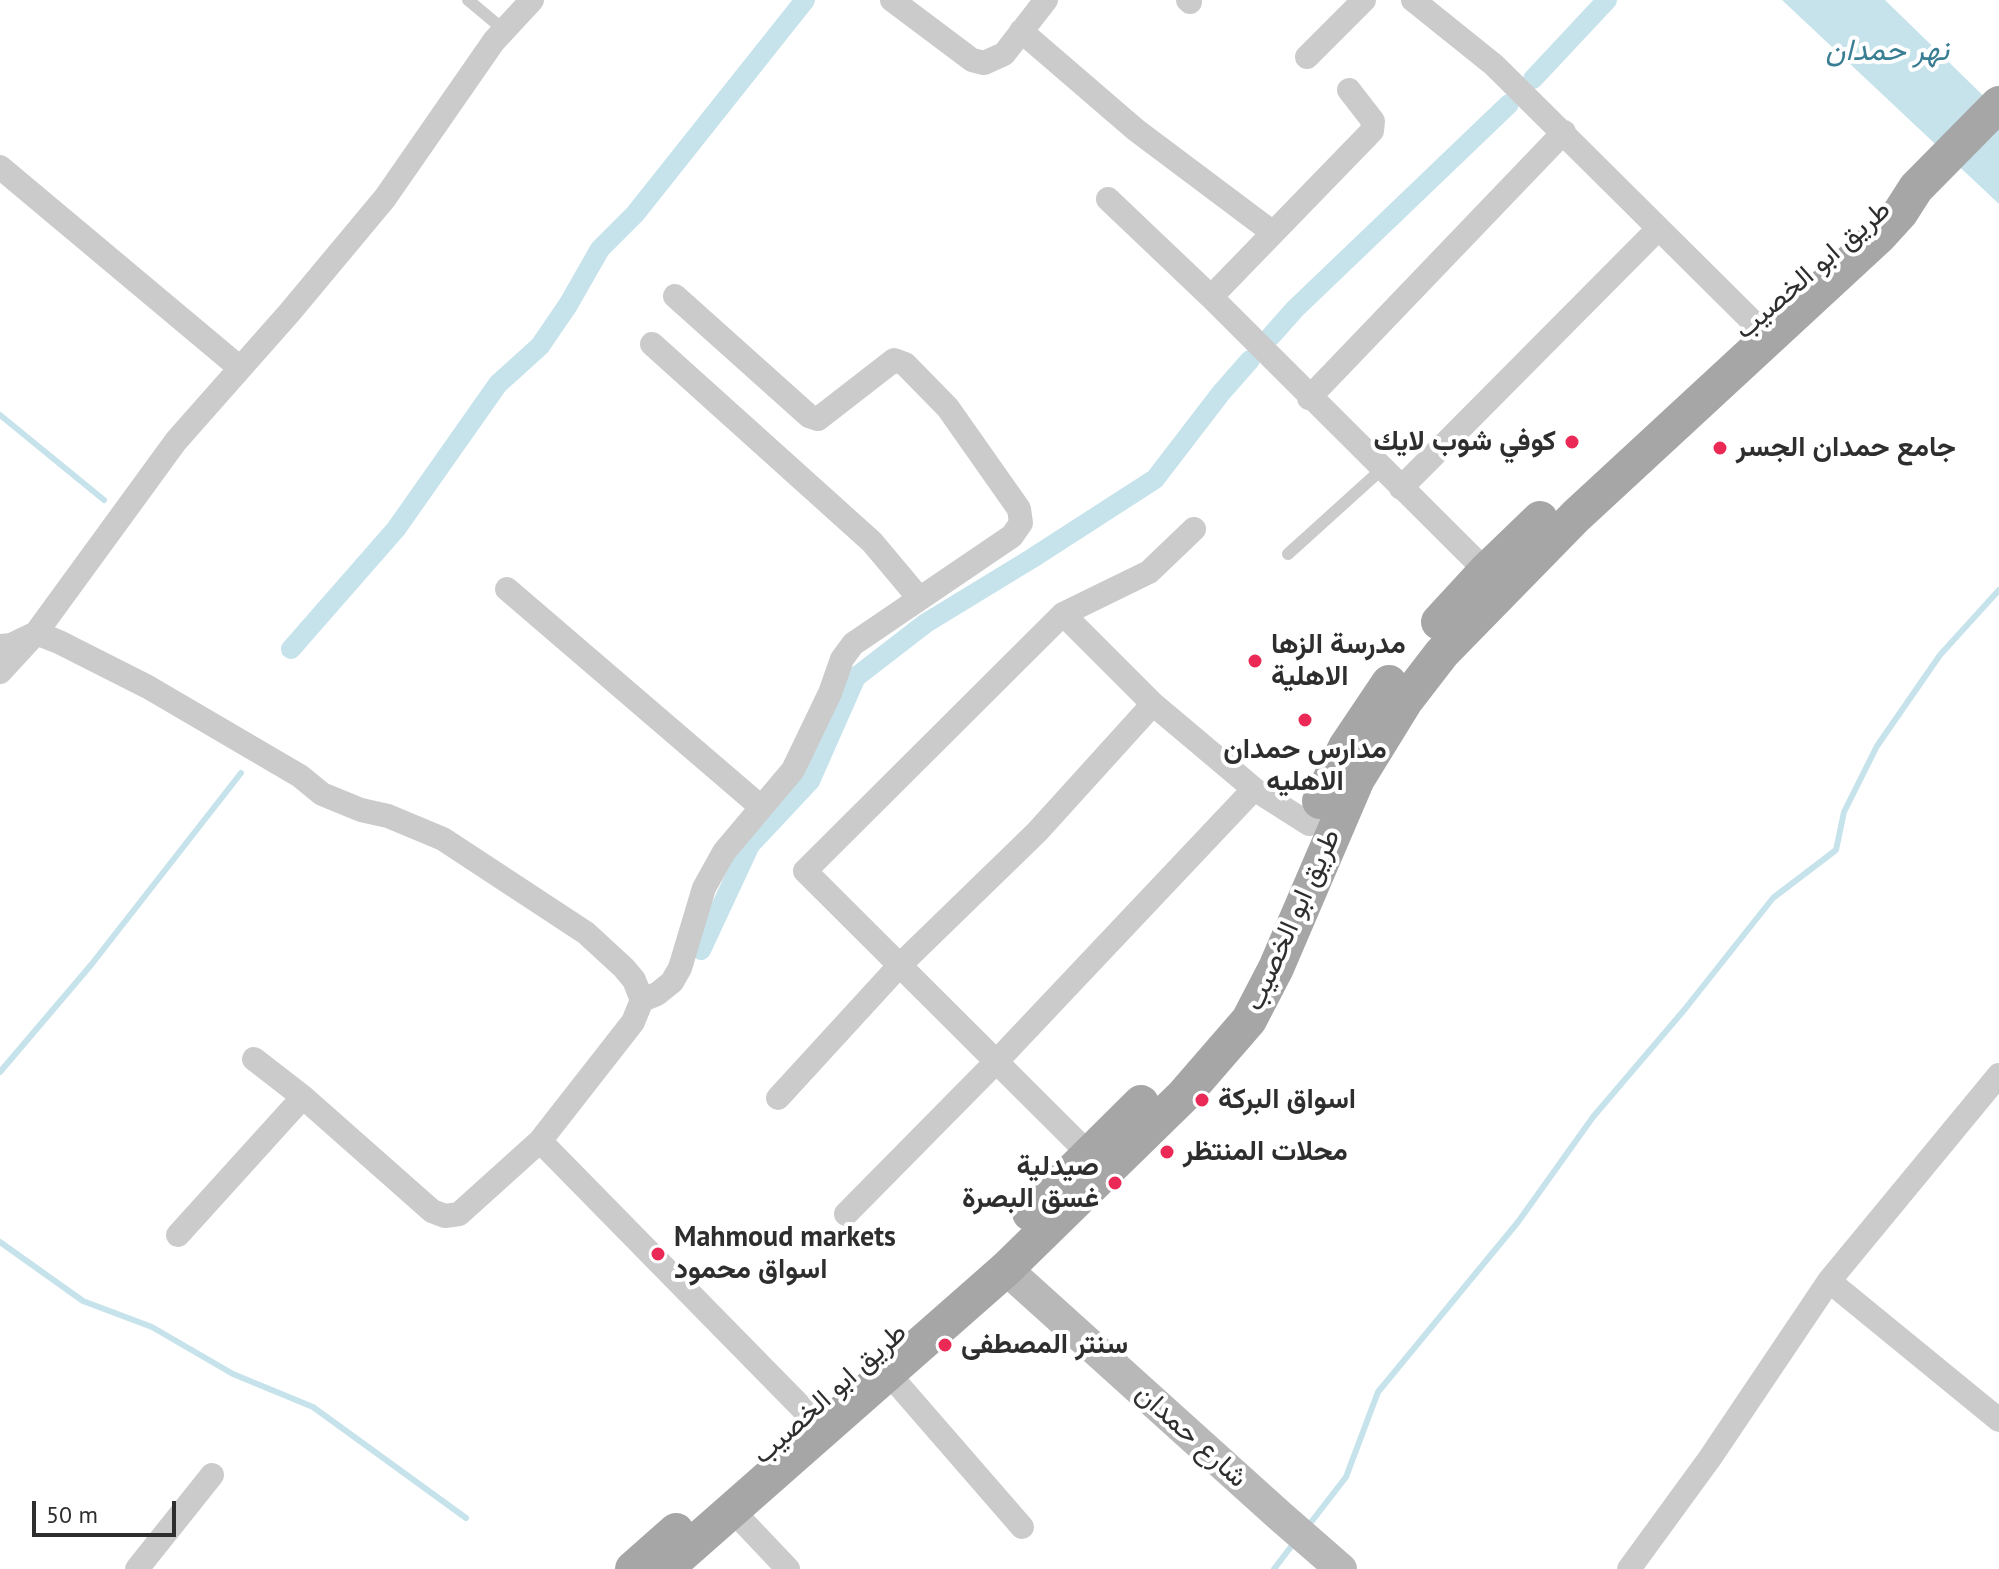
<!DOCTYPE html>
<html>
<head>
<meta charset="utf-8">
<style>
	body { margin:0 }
	#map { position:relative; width:1999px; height:1569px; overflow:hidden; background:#fff; font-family:"PT Sans",sans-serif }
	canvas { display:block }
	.scale { position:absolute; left:32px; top:1501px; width:144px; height:36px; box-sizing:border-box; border:4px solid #2e2e2e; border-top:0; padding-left:10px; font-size:24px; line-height:28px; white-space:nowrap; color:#2e2e2e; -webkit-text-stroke:6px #fff; paint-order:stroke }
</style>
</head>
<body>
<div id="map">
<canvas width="1999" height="1569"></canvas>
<div class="scale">50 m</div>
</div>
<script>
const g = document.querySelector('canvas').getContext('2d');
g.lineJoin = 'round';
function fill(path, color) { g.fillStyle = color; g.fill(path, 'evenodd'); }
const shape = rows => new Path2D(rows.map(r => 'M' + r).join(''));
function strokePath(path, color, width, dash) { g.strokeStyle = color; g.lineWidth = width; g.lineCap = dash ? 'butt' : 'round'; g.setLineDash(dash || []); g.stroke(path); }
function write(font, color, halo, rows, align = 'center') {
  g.font = font + ' "PT Sans",Vazirmatn,sans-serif'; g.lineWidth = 8; g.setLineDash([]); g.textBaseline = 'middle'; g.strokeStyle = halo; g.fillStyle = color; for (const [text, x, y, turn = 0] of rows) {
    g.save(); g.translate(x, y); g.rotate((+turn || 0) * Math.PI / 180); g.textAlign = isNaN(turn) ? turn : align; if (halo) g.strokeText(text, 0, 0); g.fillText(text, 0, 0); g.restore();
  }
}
fill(shape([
	[1782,0,1885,0,1999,111,1999,204]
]), '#c6e3ec');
strokePath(shape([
	[0,415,104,500],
	[0,1072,91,965,241,773],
	[0,1242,83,1301,152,1327,233,1374,313,1407,466,1518],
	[1312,1521,1346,1477,1378,1392,1518,1222,1593,1117,1685,1009,1773,898,1836,850,1844,812,1877,746,1940,655,1999,590],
	[1274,1569,1290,1548]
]), '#c6e3ec', 6);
strokePath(shape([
	[1533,79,1607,0],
	[1271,336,1295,309,1509,104],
	[291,649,396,529,498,384,540,346,568,305,600,249,635,214,805,0],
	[701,950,750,845,810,781,856,677,926,623,1031,559,1155,479,1221,393,1250,360]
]), '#c6e3ec', 20);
strokePath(shape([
	[468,0,504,30],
	[1288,554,1382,469]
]), '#cbcbcb', 12);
strokePath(shape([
	[892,0,972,60,984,63,1004,54,1046,0],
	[1188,0,1190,2],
	[1413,0,1494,65,1752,321],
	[1021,31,1136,130,1272,232],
	[1307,57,1364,0],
	[0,167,240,368],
	[1108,199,1211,297,1486,571],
	[1211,297,1372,131,1373,121,1349,90],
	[652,344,872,542,919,598],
	[1309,398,1564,132],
	[1401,488,1658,229],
	[507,589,761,807],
	[1063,614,1153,704,1254,789,1309,824],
	[0,646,11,645,36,633,59,642,148,687,300,776,322,794,361,810,388,816,443,839,586,933,624,968,634,980,642,1000,633,1022,540,1141,808,1414],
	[0,672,36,633,176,441,290,312,385,198,494,41,532,0],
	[642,1000,657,994,672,982,680,968,704,888,724,852,793,770,830,693,842,659,853,644,1012,536,1021,523,1019,509,948,408,905,364,894,360,818,419,809,416,675,296],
	[254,1059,303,1097,432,1211,445,1216,459,1214,540,1141],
	[778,1098,899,966,1037,832,1153,704],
	[1089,1154,805,871,1063,614,1149,572,1194,529],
	[846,1214,996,1062,1254,789],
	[178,1235,303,1097],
	[1829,1281,1999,1420],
	[889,1374,1022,1527],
	[733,1511,788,1569],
	[137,1569,212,1475],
	[1629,1569,1710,1458,1829,1281,1999,1075]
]), '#cbcbcb', 24);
strokePath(shape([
	[1006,1269,1280,1516,1341,1569]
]), '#b8b8b8', 32);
strokePath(shape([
	[1439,622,1486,571,1540,519],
	[1320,801,1346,747,1389,683],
	[1030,1213,1141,1103],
	[633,1569,676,1531],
	[665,1569,1006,1269,1184,1095,1249,1020,1276,968,1357,779,1405,701,1442,653,1576,516,1880,235,1900,213,1916,188,1999,104]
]), '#a6a6a6', 36);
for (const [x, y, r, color] of [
	[1572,442,8,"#eb2956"],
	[1720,448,8,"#eb2956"],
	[1255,661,8,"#eb2956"],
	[1305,720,8,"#eb2956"],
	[1202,1100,8,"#eb2956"],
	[1167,1152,8,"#eb2956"],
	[1115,1183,8,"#eb2956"],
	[658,1254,8,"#eb2956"],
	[945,1345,8,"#eb2956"]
]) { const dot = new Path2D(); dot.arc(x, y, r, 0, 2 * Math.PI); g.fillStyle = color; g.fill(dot); strokePath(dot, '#fff', 3); }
write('28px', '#2e2e2e', '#fff', [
	["طريق ابو الخصيب",1813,270,-41],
	["طريق ابو الخصيب",1293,920,-66],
	["طريق ابو الخصيب",830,1394,-42],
	["شارع حمدان",1191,1436,42]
]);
write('bold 28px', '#2e2e2e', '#fff', [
	["كوفي شوب لايك",1556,442,"right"],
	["جامع حمدان الجسر",1736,448],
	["مدرسة الزها",1271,645],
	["الاهلية",1271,677],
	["مدارس حمدان",1305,750,"center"],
	["الاهليه",1305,782,"center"],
	["اسواق البركة",1218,1100],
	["محلات المنتظر",1183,1152],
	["صيدلية",1099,1167,"right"],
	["غسق البصرة",1099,1199,"right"],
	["Mahmoud markets",674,1238],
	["اسواق محمود",674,1270],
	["سنتر المصطفى",961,1345]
], 'left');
write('italic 30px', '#397e92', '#fff', [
	["نهر حمدان",1887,51]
]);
</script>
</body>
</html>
